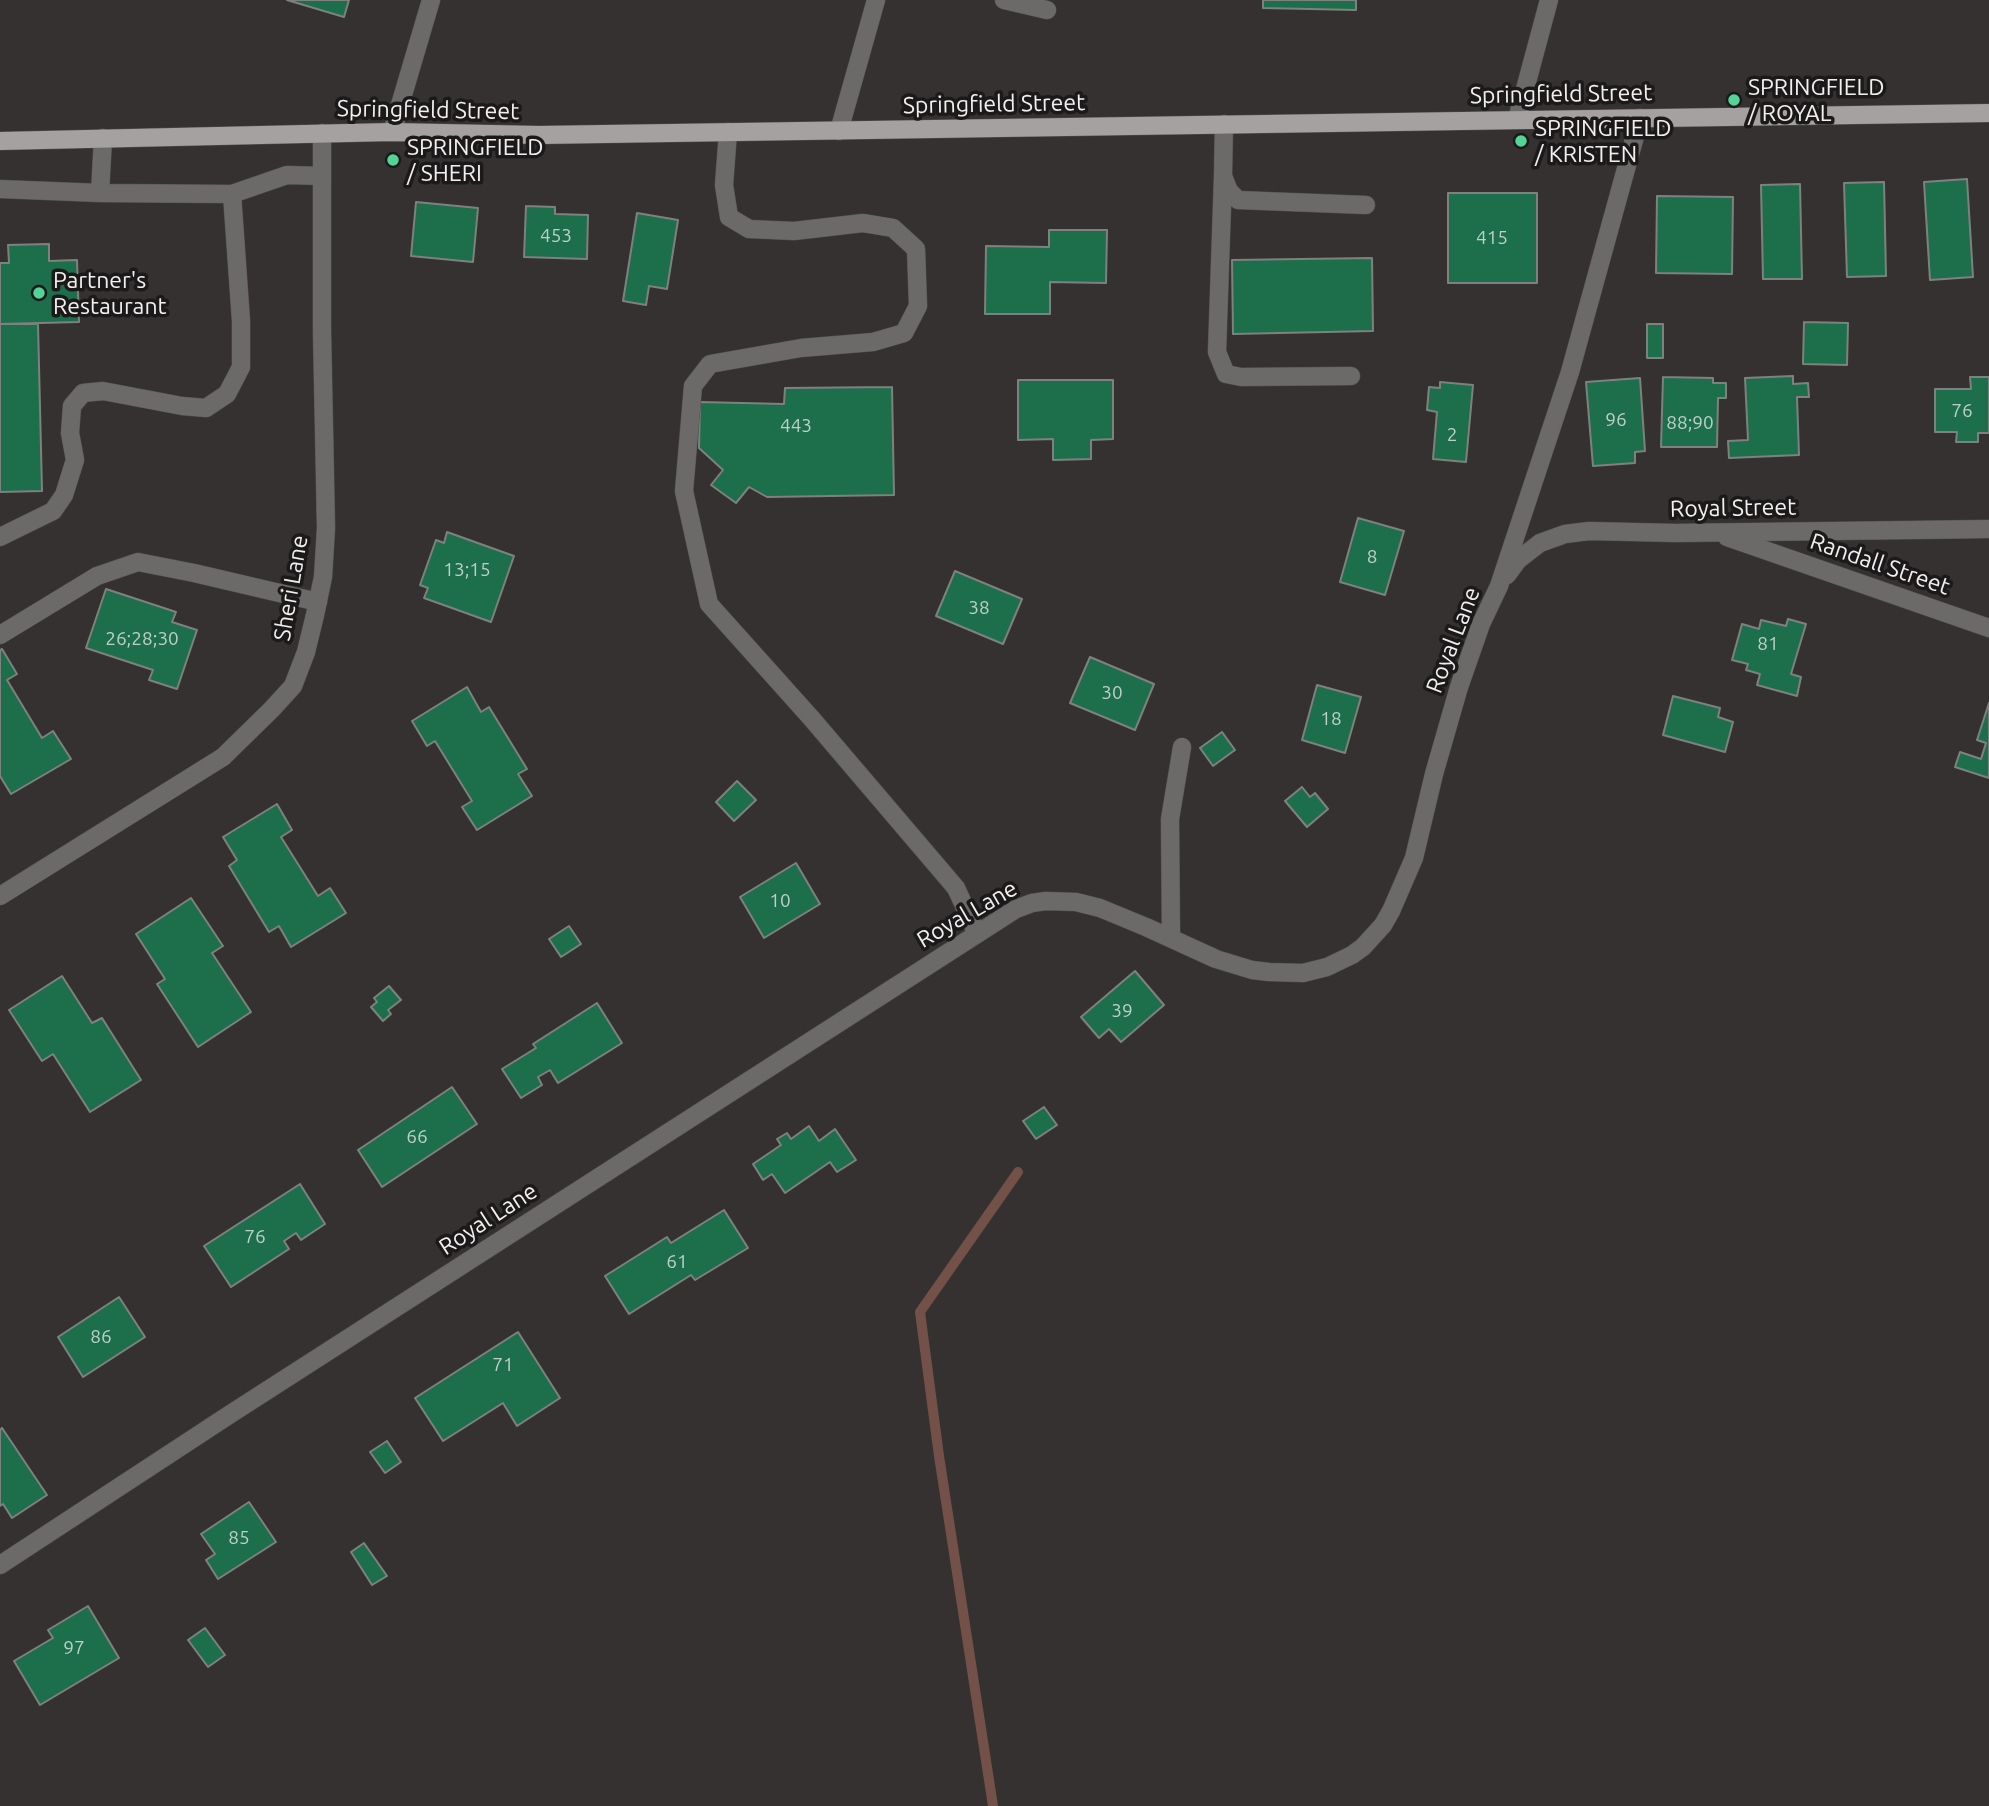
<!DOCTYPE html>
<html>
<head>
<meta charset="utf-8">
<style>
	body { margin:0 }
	canvas { display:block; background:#353130 }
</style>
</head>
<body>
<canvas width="1989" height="1806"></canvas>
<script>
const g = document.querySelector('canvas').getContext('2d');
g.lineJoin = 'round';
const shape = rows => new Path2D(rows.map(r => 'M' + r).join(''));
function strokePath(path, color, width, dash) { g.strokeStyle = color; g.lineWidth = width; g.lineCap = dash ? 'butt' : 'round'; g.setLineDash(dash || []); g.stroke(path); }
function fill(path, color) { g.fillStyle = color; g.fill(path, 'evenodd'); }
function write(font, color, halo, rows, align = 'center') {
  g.font = font + ' Ubuntu,sans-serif'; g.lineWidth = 7; g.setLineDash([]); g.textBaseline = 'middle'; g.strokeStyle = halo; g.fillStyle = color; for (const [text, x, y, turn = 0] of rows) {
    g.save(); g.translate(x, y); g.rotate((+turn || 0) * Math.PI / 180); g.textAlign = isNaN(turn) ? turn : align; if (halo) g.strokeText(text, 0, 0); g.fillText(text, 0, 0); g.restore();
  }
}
strokePath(shape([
	[993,1806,939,1456,920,1312,1018,1172]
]), '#735148', 10);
const building = shape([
	[287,0,349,0,344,17,287,0],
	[1263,0,1356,0,1356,10,1263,8,1263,0],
	[1967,179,1973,277,1930,280,1924,182,1967,179],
	[1884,182,1886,276,1847,277,1844,183,1884,182],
	[1800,184,1802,279,1763,279,1761,185,1800,184],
	[1448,193,1537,193,1537,283,1448,283,1448,193],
	[1657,196,1733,197,1732,274,1656,273,1657,196],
	[416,202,478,208,473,262,411,256,416,202],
	[526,206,555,207,555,214,588,215,587,259,524,257,526,206],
	[637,213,678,220,667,289,649,286,646,305,623,301,637,213],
	[1049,230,1107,230,1106,283,1050,282,1050,314,985,314,986,246,1049,247,1049,230],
	[49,244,49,261,77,260,79,322,0,324,0,263,9,263,8,245,49,244],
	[1372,258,1373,331,1233,334,1232,260,1372,258],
	[1804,322,1848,323,1847,365,1803,364,1804,322],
	[0,324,38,324,42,491,0,492,0,324],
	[1647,324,1663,324,1663,358,1647,358,1647,324],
	[1793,376,1793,384,1808,383,1809,397,1797,397,1799,455,1729,458,1728,441,1748,440,1745,378,1793,376],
	[1663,377,1713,378,1713,383,1726,383,1726,398,1718,398,1717,447,1661,447,1663,377],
	[1970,377,1989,377,1989,433,1978,433,1978,442,1956,442,1957,432,1935,432,1935,389,1971,389,1970,377],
	[1640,378,1645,451,1635,452,1635,463,1593,466,1586,382,1640,378],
	[1018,380,1113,380,1113,439,1091,440,1091,459,1053,460,1053,439,1018,440,1018,380],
	[1440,382,1473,385,1466,462,1433,459,1437,412,1427,410,1429,387,1440,388,1440,382],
	[892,387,894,495,767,497,749,487,736,503,711,485,723,470,699,448,700,402,784,404,785,388,892,387],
	[1358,518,1404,531,1385,595,1340,582,1358,518],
	[447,532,514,556,491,622,424,598,428,588,420,585,436,540,444,543,447,532],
	[955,571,1022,599,1003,644,936,616,955,571],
	[106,589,176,612,172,622,197,630,177,689,149,680,153,670,86,648,106,589],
	[1788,619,1806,624,1791,674,1801,677,1797,696,1757,685,1760,674,1746,670,1748,664,1732,660,1742,624,1759,629,1761,620,1786,626,1788,619],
	[2,649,17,674,7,680,42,738,53,731,71,759,11,794,0,776,0,650,2,649],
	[1090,657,1154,684,1135,730,1070,703,1090,657],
	[1317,685,1361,697,1345,753,1302,740,1317,685],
	[467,687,481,712,489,707,527,769,518,774,532,796,477,830,462,807,472,801,435,741,427,746,412,721,467,687],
	[1673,696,1720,708,1718,717,1733,722,1725,752,1663,735,1673,696],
	[1989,703,1989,778,1955,767,1960,752,1981,759,1986,743,1977,740,1989,703],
	[1222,732,1235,750,1213,766,1200,748,1222,732],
	[737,781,756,800,734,821,716,802,737,781],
	[1302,787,1310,797,1315,793,1328,809,1307,827,1285,801,1302,787],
	[277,804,292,830,281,837,318,896,330,888,346,913,291,947,279,926,269,932,229,866,237,860,223,837,277,804],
	[796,863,820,904,764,938,740,897,796,863],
	[191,898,223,946,212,953,251,1012,198,1047,157,984,165,979,136,934,191,898],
	[569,926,581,944,561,957,549,939,569,926],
	[1135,971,1164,1005,1121,1042,1109,1029,1099,1038,1081,1017,1135,971],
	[62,976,92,1023,102,1018,141,1080,90,1112,53,1054,42,1061,9,1010,62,976],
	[389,986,401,1000,388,1010,391,1014,383,1021,371,1007,377,1002,374,998,389,986],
	[597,1003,622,1043,558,1083,550,1070,538,1077,542,1085,521,1098,502,1069,536,1048,533,1044,597,1003],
	[452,1087,477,1124,382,1187,358,1150,452,1087],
	[1044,1107,1057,1125,1036,1139,1023,1121,1044,1107],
	[809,1126,819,1141,835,1129,856,1160,837,1172,830,1162,785,1193,772,1174,763,1180,753,1164,781,1145,777,1139,787,1133,791,1139,809,1126],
	[300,1184,325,1224,301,1240,296,1233,284,1241,289,1249,231,1287,204,1246,300,1184],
	[724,1210,748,1248,695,1280,691,1275,629,1314,605,1276,667,1237,671,1243,724,1210],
	[119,1297,145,1337,83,1377,58,1337,119,1297],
	[518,1332,560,1398,517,1426,503,1403,443,1441,415,1398,518,1332],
	[2,1428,47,1495,12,1518,3,1504,0,1506,0,1430,2,1428],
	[387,1441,401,1462,385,1473,370,1452,387,1441],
	[249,1502,276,1542,218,1579,206,1560,215,1554,201,1534,249,1502],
	[364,1543,387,1576,372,1585,351,1552,364,1543],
	[88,1606,119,1658,40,1705,14,1661,53,1638,48,1630,88,1606],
	[205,1628,225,1655,208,1667,188,1640,205,1628]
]);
fill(building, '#1d6e4a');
strokePath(building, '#7e817f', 2);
const lane = shape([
	[1004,0,1047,10],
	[1224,124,1223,176,1229,191,1238,200,1366,205],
	[728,132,724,185,729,217,749,229,794,231,863,223,893,228,916,249,918,306,904,333,873,342,801,348,710,364,693,386,684,491,709,604,812,719,956,888,977,934],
	[1223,176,1217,352,1226,374,1241,377,1351,376],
	[0,189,100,193,103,138],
	[100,193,232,194],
	[0,537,53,511,64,495,75,460,70,433,72,406,83,393,103,391,182,406,206,408,227,394,241,367,241,321,232,194,287,175,322,176],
	[0,635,97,576,138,562,194,573,318,602],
	[1171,938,1170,819,1182,747]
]);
const street = shape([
	[1517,119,1549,0],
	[839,131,876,0],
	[392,132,431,0],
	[1727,537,1989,628],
	[1507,575,1518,560,1540,543,1565,534,1589,531,1676,533,1989,529],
	[0,896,223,757,272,709,293,686,306,652,315,615,323,577,326,528,322,331,322,133],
	[0,1565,232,1413,1016,909,1032,903,1046,901,1076,902,1100,908,1146,927,1216,959,1252,970,1269,972,1303,973,1327,967,1352,955,1363,947,1383,925,1391,911,1414,858,1434,774,1459,687,1481,624,1499,586,1570,372,1640,118]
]);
const primary = shape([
	[0,141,392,132,539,135,1989,113]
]);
strokePath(lane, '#53504f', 19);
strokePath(street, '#53504f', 19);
strokePath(primary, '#53504f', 19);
strokePath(lane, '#6c6a69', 18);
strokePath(street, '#6c6a69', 18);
strokePath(primary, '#a5a1a0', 18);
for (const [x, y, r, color] of [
	[1734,100,7,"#53d396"],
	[1521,141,7,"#53d396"],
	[393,160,7,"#53d396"],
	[39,293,7,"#53d396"]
]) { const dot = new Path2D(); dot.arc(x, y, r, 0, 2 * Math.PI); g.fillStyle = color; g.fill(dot); strokePath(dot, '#1b1919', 2.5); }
write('19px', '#bdd0c6', null, [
	["453",556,236],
	["415",1492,238],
	["76",1962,411],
	["96",1616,420],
	["88;90",1690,423],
	["443",796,426],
	["2",1452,435],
	["8",1372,557],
	["13;15",467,570],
	["38",979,608],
	["26;28;30",142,639],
	["81",1768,644],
	["30",1112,693],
	["18",1331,719],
	["10",780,901],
	["39",1122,1011],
	["66",417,1137],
	["76",255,1237],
	["61",677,1262],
	["86",101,1337],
	["71",503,1365],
	["85",239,1538],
	["97",74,1648]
]);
write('23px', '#f2f0ef', '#1b1919', [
	["SPRINGFIELD",1748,87],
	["/ ROYAL",1748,113],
	["SPRINGFIELD",1535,128],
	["/ KRISTEN",1535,154],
	["SPRINGFIELD",407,147],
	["/ SHERI",407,173],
	["Partner's",53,280],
	["Restaurant",53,306]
], 'left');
write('23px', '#f2f0ef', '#1b1919', [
	["Springfield Street",1561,94,-1],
	["Springfield Street",994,104,-1],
	["Springfield Street",428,110,1],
	["Royal Street",1733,508,-1],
	["Randall Street",1880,564,19],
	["Sheri Lane",291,588,-80],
	["Royal Lane",1453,640,-69],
	["Royal Lane",967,914,-30],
	["Royal Lane",488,1219,-33]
]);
</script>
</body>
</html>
